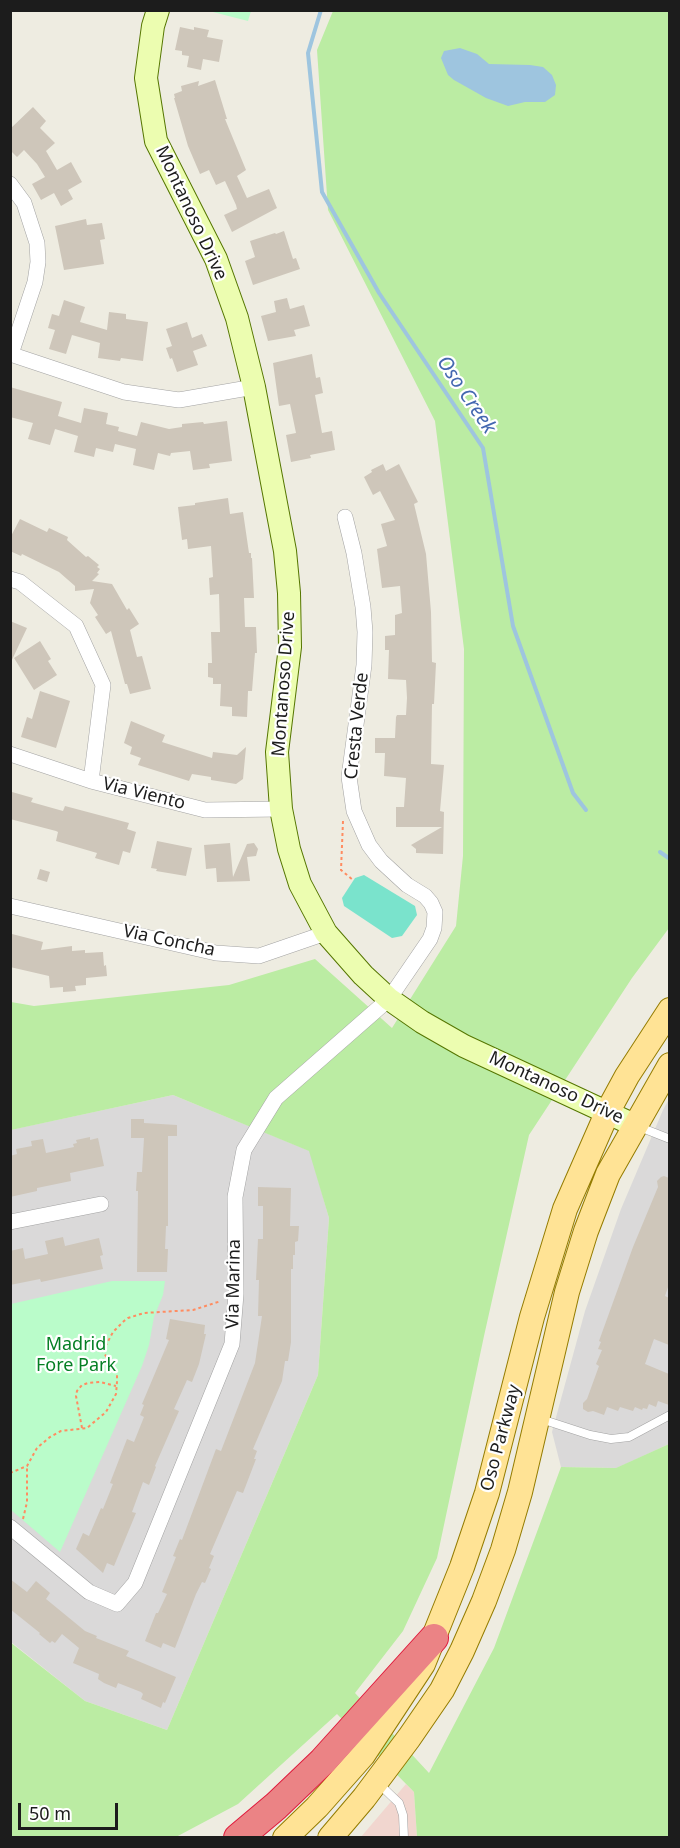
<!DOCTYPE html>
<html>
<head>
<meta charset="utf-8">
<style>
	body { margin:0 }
	#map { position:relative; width:680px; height:1848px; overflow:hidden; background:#eeece1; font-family:"Noto Sans",sans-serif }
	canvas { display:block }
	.frame { position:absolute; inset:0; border:12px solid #1c1c1c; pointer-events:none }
	.scale { position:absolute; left:18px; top:1803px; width:100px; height:27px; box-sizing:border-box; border:3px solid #1c1c1c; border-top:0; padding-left:8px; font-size:18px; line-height:21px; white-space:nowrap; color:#1c1c1c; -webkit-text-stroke:4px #fff; paint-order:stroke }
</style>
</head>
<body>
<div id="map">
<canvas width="680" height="1848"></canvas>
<div class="frame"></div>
<div class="scale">50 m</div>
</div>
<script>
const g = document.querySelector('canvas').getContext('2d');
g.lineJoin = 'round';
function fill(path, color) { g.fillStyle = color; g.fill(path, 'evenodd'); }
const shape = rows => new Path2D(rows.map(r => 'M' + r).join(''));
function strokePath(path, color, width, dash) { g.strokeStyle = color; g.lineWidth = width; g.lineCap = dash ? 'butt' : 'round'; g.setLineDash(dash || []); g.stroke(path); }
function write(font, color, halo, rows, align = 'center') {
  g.font = font + ' "Noto Sans",sans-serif'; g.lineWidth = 4.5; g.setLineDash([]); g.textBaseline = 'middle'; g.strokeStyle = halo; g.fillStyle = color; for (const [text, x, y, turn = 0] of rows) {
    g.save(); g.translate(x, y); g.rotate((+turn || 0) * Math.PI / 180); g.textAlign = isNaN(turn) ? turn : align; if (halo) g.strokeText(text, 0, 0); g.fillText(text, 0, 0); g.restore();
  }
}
fill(shape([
	[173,1095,310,1151,329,1218,318,1375,167,1730,85,1701,11,1642,10,1130],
	[669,1099,669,1444,617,1468,561,1467,552,1432,585,1311,621,1209,663,1110]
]), '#dad9d9');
fill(shape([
	[406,1784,414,1792,417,1837,360,1838]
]), '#f1d6cf');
fill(shape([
	[333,11,670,11,669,928,632,978,529,1135,484,1336,437,1558,403,1631,355,1693,429,1773,494,1648,561,1467,616,1468,669,1444,669,1837,417,1837,414,1792,337,1714,238,1804,176,1837,11,1837,10,1642,85,1701,167,1730,318,1375,329,1218,309,1151,173,1095,11,1130,11,1002,34,1006,229,985,315,959,392,1028,456,926,463,856,464,649,435,421,328,210,317,50]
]), '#bbeca3');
fill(shape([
	[209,11,251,10,251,11,248,21],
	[112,1281,165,1281,163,1295,154,1317,149,1345,142,1366,60,1552,11,1510,11,1304]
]), '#bafcca');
fill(shape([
	[364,875,415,906,417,915,402,936,392,938,344,906,342,898,355,878]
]), '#7ae3cc');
fill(shape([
	[460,48,477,54,489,64,530,65,543,67,552,75,556,85,555,95,545,102,525,102,508,106,486,98,454,80,448,75,441,58,444,51]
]), '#9ec5df');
strokePath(shape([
	[321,10,308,53,322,192,379,293,483,448,513,626,573,793,586,810],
	[660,852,670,859]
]), '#9ec5df', 4);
fill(shape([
	[180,27,194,30,194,27,209,30,207,37,223,40,219,62,203,59,201,70,187,67,189,56,182,55,182,51,175,50],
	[215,80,227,119,225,119,246,170,237,176,247,198,269,189,277,208,232,232,224,215,237,209,236,205,225,181,216,185,209,170,200,174,188,146,174,98,175,98,174,94,182,91,181,86,199,81,198,86],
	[33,107,46,121,40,128,55,143,46,151,57,170,71,162,82,182,68,190,73,199,61,206,54,193,41,200,32,184,45,177,37,164,24,150,17,157,10,150,10,129],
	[86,219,87,225,102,223,105,239,100,240,104,264,64,270,55,226],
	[284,231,293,259,296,258,300,269,253,285,245,261,255,257,250,241,275,233,276,234],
	[287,298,290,309,304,305,310,326,294,330,296,336,268,341,261,316,276,312,274,301],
	[64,300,85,307,80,322,107,330,109,312,126,314,126,319,148,322,143,361,121,358,120,361,98,358,100,343,72,335,66,354,49,349,55,330,48,328,52,314,59,316],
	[187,322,192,338,202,334,207,346,193,351,198,365,177,372,172,358,170,359,166,348,172,346,166,329],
	[312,354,316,378,320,377,323,393,315,395,322,433,332,431,335,450,310,455,311,458,291,462,286,435,296,433,290,404,279,406,273,363],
	[10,387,62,402,58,416,81,423,84,408,108,413,106,424,119,427,118,431,137,436,141,422,169,429,182,427,182,424,203,422,204,424,227,421,232,461,209,464,210,468,193,470,190,451,171,453,170,456,158,453,154,470,133,465,136,449,115,444,113,452,96,448,94,457,74,452,78,436,55,429,50,445,28,439,33,423,10,417],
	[383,464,386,471,399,464,418,502,414,504,426,554,431,612,432,662,436,663,434,704,432,704,431,764,444,765,440,811,444,812,443,854,416,853,416,849,411,845,442,827,396,827,396,807,404,807,406,778,384,776,385,753,375,753,375,738,395,738,396,717,397,715,406,715,407,698,406,680,388,679,389,650,385,650,385,636,395,635,395,615,402,613,400,586,382,588,377,549,387,546,381,524,395,520,380,491,373,495,364,477,372,472,371,470],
	[228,498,230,514,243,512,249,553,251,553,251,558,252,558,254,598,244,598,245,627,256,627,257,653,255,653,252,691,248,691,247,717,232,716,232,707,220,706,221,684,213,684,213,678,208,677,208,663,212,663,211,632,220,632,219,594,210,595,209,578,213,577,211,546,188,549,187,539,182,540,178,507,195,505,195,503],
	[20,519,47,532,49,528,68,537,67,540,86,557,88,556,99,565,97,567,100,569,97,573,99,574,92,581,112,584,127,610,129,608,139,624,130,630,137,657,142,656,151,689,130,694,127,684,125,684,111,631,106,634,95,617,98,615,90,603,94,589,75,591,75,586,59,572,22,554,21,556,10,551,10,538],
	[10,621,27,628,10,664],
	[40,641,51,659,48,661,57,675,34,690,14,658],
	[40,691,70,701,56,748,21,737,27,717,32,719],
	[131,721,165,735,162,742,212,758,213,752,237,755,246,747,243,779,236,784,211,780,211,777,192,774,189,781,138,765,141,758,130,754,132,747,124,743],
	[12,792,33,798,31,802,63,811,65,806,129,823,127,829,136,832,130,853,123,851,119,865,95,858,97,853,56,841,58,832,56,831,10,819,10,798],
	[157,841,192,848,186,876,156,871,157,869,151,868],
	[230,843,233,877,247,844,254,843,258,849,256,856,247,857,250,881,217,882,216,868,206,869,204,845],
	[40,869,50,872,47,882,37,879],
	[12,934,43,942,41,950,72,946,72,951,85,950,85,953,103,952,104,966,106,965,107,976,86,978,86,985,75,986,76,991,63,992,63,987,50,988,49,976,10,967,10,941],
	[131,1119,144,1119,144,1123,177,1125,177,1136,168,1136,168,1226,166,1226,165,1249,168,1249,167,1272,137,1272,138,1191,136,1191,137,1172,142,1172,144,1138,131,1138],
	[90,1137,90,1140,98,1138,104,1166,70,1173,71,1181,37,1188,37,1191,10,1197,10,1156,17,1154,16,1149,32,1146,31,1141,43,1139,46,1153,74,1147,73,1144,77,1143,76,1140],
	[664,1176,669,1178,669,1284,665,1296,669,1298,669,1345,654,1339,645,1364,669,1374,669,1405,658,1401,656,1407,649,1404,647,1409,643,1408,642,1410,635,1407,633,1411,620,1407,618,1411,607,1407,604,1415,593,1411,588,1412,583,1409,583,1403,587,1399,599,1366,596,1364,602,1350,598,1349,601,1342,599,1341,633,1247,658,1187,657,1181,661,1177],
	[258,1187,291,1188,290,1226,299,1226,298,1241,295,1242,295,1255,293,1255,293,1269,291,1269,291,1342,288,1361,285,1361,282,1381,253,1449,257,1451,254,1459,256,1459,243,1493,237,1491,210,1554,214,1556,209,1568,211,1569,205,1583,202,1582,196,1594,175,1648,163,1643,161,1648,145,1641,156,1613,158,1613,167,1594,162,1592,176,1557,173,1556,180,1539,182,1540,216,1449,221,1451,255,1363,262,1316,258,1316,259,1280,256,1280,258,1239,263,1239,263,1206,258,1206],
	[63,1237,65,1246,99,1238,103,1255,100,1256,103,1269,41,1282,40,1279,10,1285,10,1251,23,1248,25,1259,48,1254,45,1241],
	[170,1319,205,1325,204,1334,206,1334,199,1364,192,1382,187,1380,174,1409,179,1411,155,1466,156,1467,149,1485,143,1482,132,1512,136,1513,114,1566,107,1563,103,1573,76,1549,83,1533,89,1536,101,1508,103,1509,113,1484,110,1483,127,1439,134,1442,144,1417,140,1415,144,1405,142,1404,169,1340,166,1339],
	[10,1579,27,1592,36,1581,50,1593,46,1599,85,1631,97,1636,96,1638,129,1651,126,1656,176,1677,165,1703,163,1702,161,1708,141,1699,143,1694,141,1692,118,1683,116,1688,104,1683,98,1679,99,1674,73,1663,79,1648,62,1634,55,1643,52,1641,50,1643,39,1634,40,1633,10,1609]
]), '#cec6ba');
const lane = shape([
	[637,1126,670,1139],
	[541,1419,590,1435,611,1439,629,1437,670,1415],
	[378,1783,399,1803,403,1815,404,1838]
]);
const street = shape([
	[10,184,24,203,37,243,38,262,35,282,11,354],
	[10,354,124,392,179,400,254,387],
	[10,579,20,582,76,626,103,685,91,781],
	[10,754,91,781,205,810,281,809],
	[10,906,216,953,259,956,326,933],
	[10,1222,101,1204],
	[10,1527,89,1592,117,1604,135,1583,232,1344,236,1294,235,1197,244,1150,276,1098,389,999,430,939,434,928,435,912,431,903,425,896,407,885,381,861,369,845,354,811,349,777,364,665,365,632,363,607,354,553,345,517]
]);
const secondary = shape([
	[158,10,153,26,146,78,156,141,216,259,237,318,254,387,285,551,289,593,290,647,277,752,281,809,289,849,300,884,326,933,363,975,389,999,422,1022,464,1046,634,1125]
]);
const primary = shape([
	[285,1838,317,1807,363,1755,423,1664,462,1567,487,1493,532,1317,565,1209,608,1111,627,1076,670,1010],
	[330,1838,364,1798,409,1738,442,1690,462,1651,484,1601,503,1550,520,1492,567,1292,586,1231,608,1174,670,1065]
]);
const highway = shape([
	[238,1838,276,1806,323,1761,434,1638]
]);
strokePath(lane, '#a3a3a3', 9);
strokePath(street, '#a3a3a3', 16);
strokePath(secondary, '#557600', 24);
strokePath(primary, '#947c00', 26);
strokePath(highway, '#e01a3c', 30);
strokePath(shape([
	[343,821,341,870,353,880],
	[82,1428,76,1396,77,1391,82,1385,88,1383,100,1382,116,1386],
	[10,1473,27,1466,37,1448,50,1437,61,1431,87,1428,106,1412,116,1394,117,1382,117,1374,104,1353,105,1347,113,1332,124,1321,128,1318,144,1313,193,1310,221,1301],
	[23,1519,27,1502,27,1466]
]), '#ff8c61', 2, [3, 3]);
strokePath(lane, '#fff', 8);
strokePath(street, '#fff', 15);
strokePath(secondary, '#ecfdb0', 22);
strokePath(primary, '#ffe395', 24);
strokePath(highway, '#eb8385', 28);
write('18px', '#1c1c1c', '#fff', [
	["Montanoso Drive",191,213,65],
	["Montanoso Drive",284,684,-86],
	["Cresta Verde",357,726,-84],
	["Via Viento",144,794,14],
	["Via Concha",169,941,12],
	["Montanoso Drive",556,1088,25],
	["Via Marina",234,1284,-89],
	["Oso Parkway",501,1438,-75]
]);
write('18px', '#057f24', '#fff', [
	["Madrid",76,1345],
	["Fore Park",76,1366]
]);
write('italic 20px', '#4468b0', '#fff', [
	["Oso Creek",466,395,56]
]);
</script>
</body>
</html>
